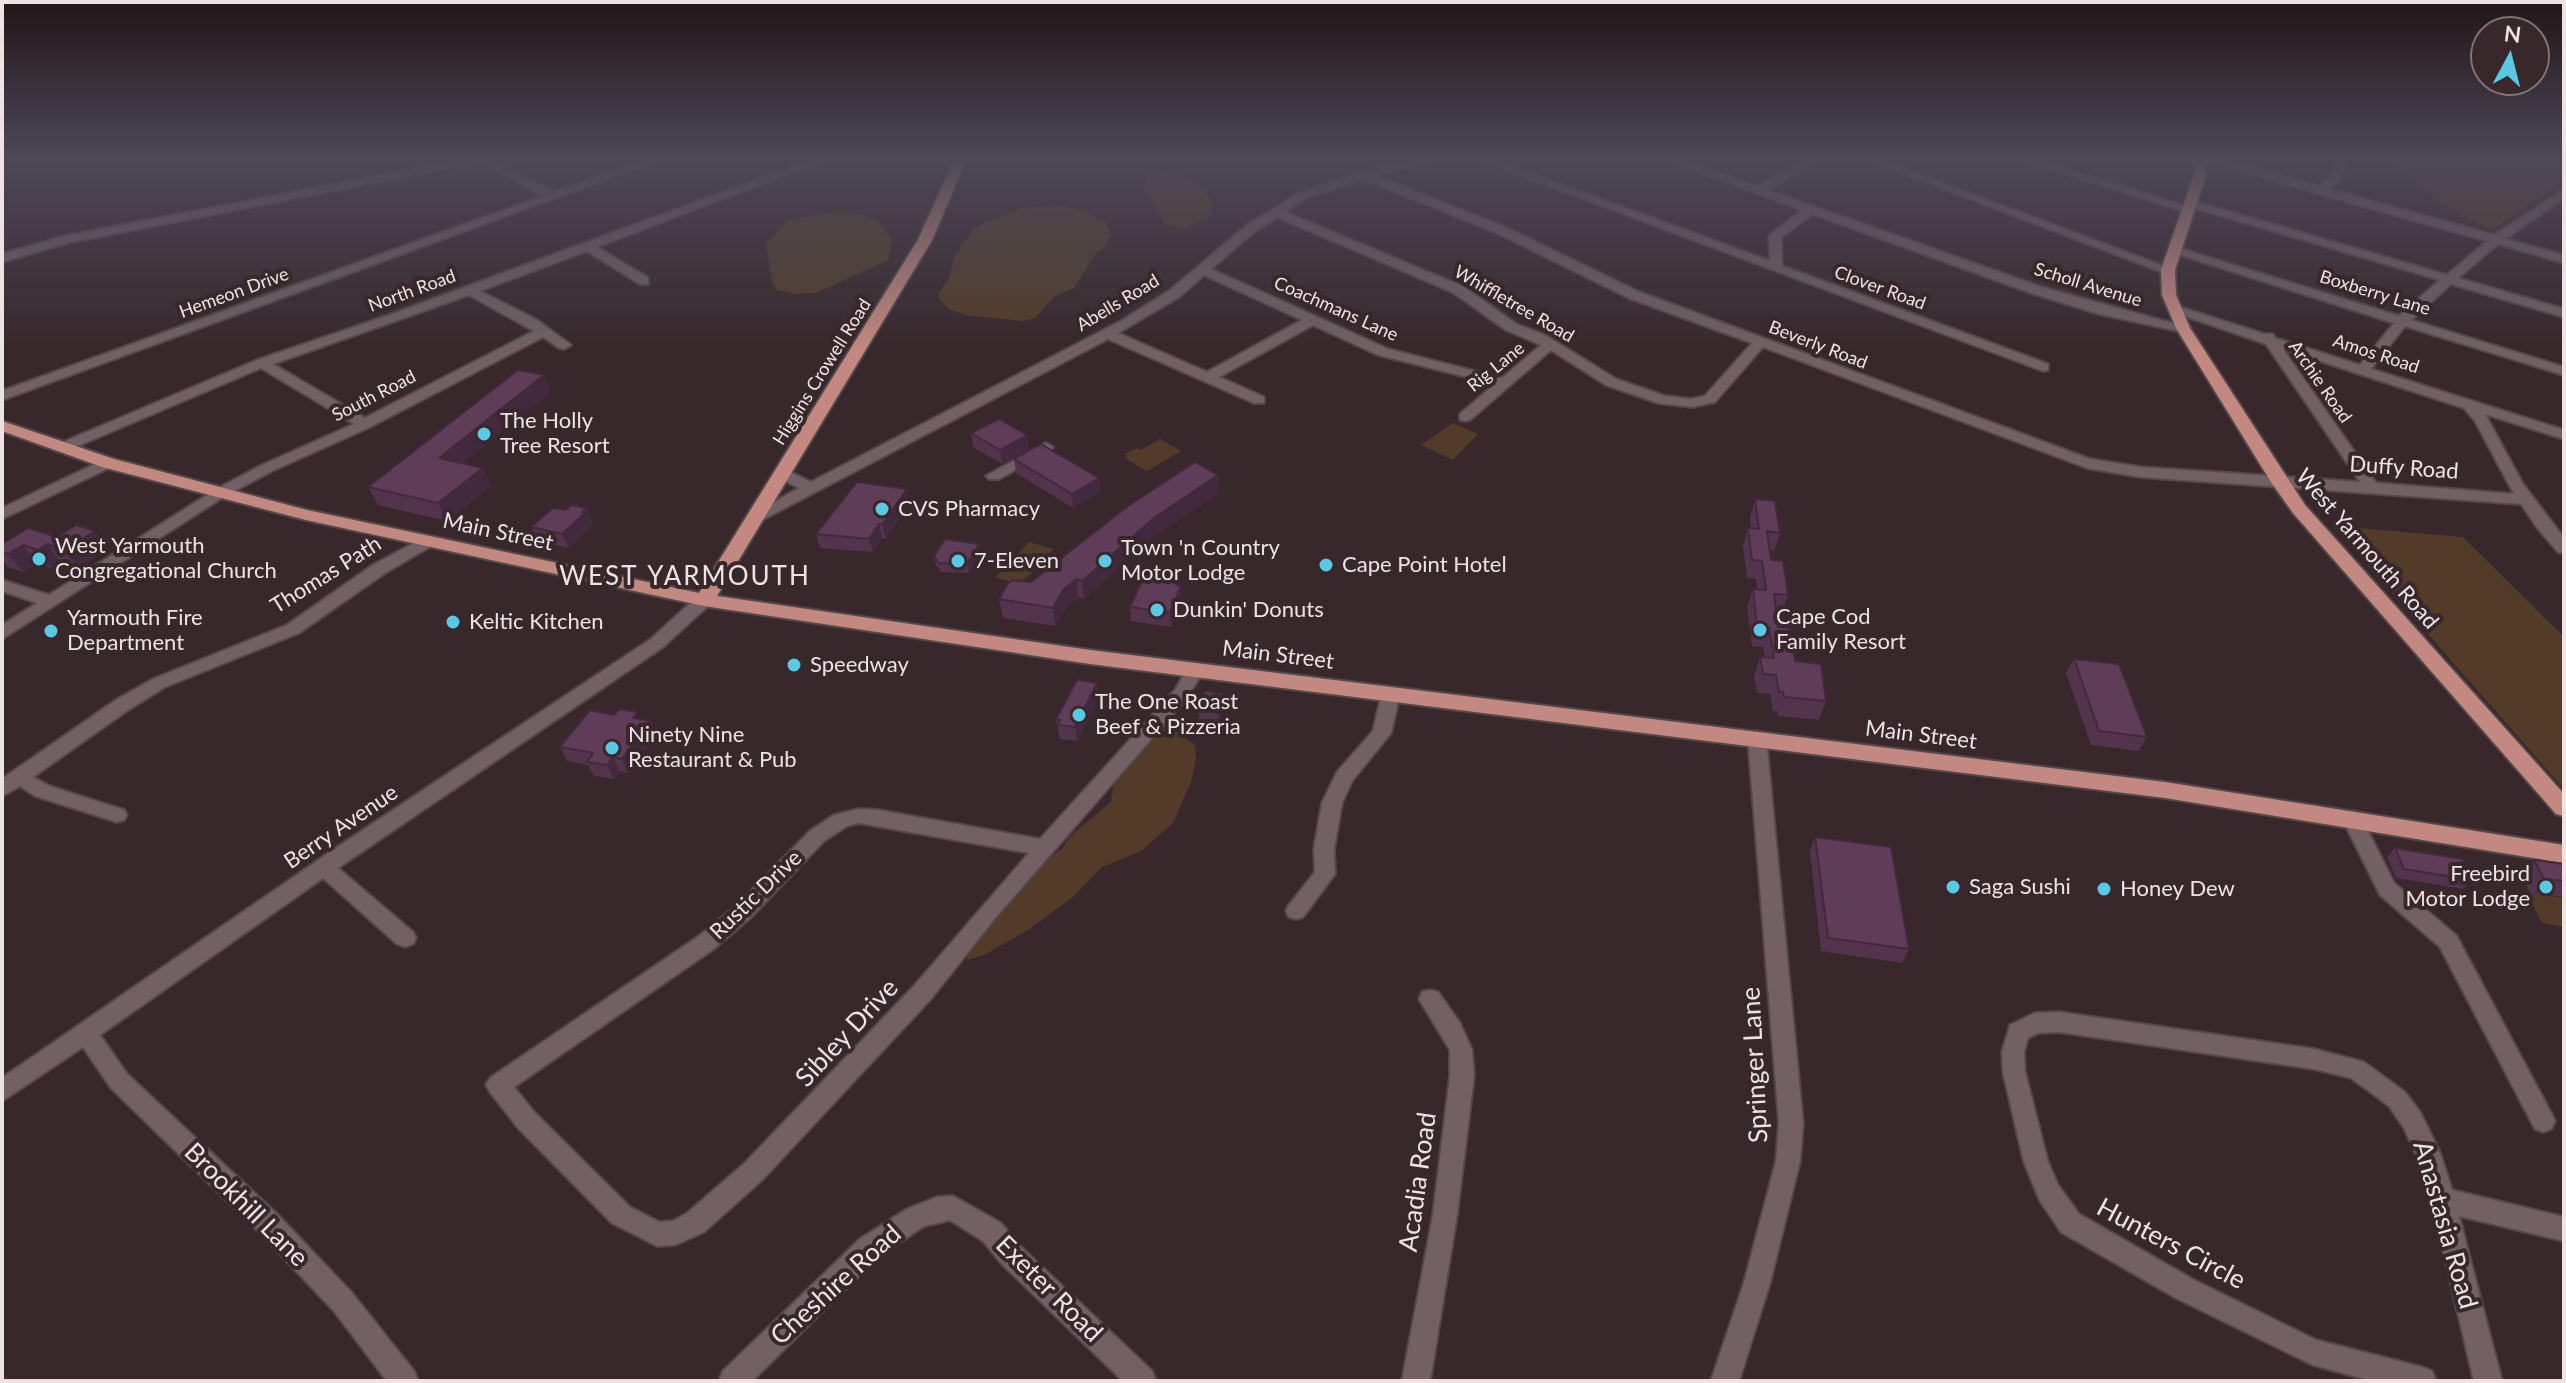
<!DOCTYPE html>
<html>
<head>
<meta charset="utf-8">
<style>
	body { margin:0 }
	#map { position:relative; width:2566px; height:1383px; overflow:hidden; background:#38282c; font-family:Lato,sans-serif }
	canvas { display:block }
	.frame { position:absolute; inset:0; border:4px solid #ede3e5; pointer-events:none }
	.north { position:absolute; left:2470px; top:16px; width:80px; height:80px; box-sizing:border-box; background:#38282c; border:2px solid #807376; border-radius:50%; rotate:7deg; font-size:22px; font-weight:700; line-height:32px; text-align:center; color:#ede3e5 }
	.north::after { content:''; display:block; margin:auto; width:28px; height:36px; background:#59c8e4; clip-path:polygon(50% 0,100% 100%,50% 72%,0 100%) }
</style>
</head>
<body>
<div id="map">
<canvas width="2566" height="1383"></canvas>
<div class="frame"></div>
<div class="north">N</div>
</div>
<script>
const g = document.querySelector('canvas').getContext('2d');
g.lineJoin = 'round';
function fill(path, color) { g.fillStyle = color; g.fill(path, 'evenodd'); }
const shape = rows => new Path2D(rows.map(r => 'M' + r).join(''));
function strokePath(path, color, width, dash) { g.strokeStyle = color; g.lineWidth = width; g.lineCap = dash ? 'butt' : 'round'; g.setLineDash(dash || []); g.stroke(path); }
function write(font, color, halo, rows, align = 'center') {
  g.font = font + ' Lato,sans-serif'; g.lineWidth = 8; g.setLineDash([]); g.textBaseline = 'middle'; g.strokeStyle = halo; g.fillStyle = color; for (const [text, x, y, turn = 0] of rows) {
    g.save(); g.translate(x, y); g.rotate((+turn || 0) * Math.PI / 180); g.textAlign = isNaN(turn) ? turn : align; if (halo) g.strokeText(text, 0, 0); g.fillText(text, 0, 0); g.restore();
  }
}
fill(shape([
	[2388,158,2564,158,2564,180,2491,231,2438,201],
	[1162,172,1182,176,1202,187,1213,204,1211,215,1184,229,1165,224,1144,186,1147,176],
	[1060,205,1085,211,1105,222,1112,235,1105,248,1096,253,1074,288,1055,296,1035,318,1023,321,966,315,951,310,939,299,939,293,949,278,955,255,974,228,1018,209],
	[836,211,857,213,878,222,892,240,888,260,816,293,794,294,777,290,772,281,766,244,789,220],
	[1453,423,1478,434,1453,460,1421,445],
	[1160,439,1181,451,1147,471,1125,458,1128,456,1125,454,1137,448,1141,450],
	[2333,526,2463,537,2564,637,2564,789],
	[1029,542,1053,549,1027,578,1014,583,995,577],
	[1164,723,1195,745,1196,759,1191,782,1173,823,1141,851,1102,867,1073,897,1028,930,984,955,967,960,969,949,1040,863,1063,848,1069,837,1111,802,1115,775],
	[2526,892,2564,898,2564,927,2542,923]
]), '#523c29');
const minor = shape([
	[469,158,490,158,554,192,650,158,665,158,2,400,2,391,543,196,481,162,67,243,2,262,2,254,65,236,469,158],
	[815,158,830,158,597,247,648,278,648,284,640,284,587,251,480,291,537,320,571,345,564,349,559,348,543,337,370,427,272,471,225,496,2,639,2,625,37,603,2,591,2,580,49,595,215,490,262,465,354,424,261,368,66,451,56,451,56,445,257,360,387,316,815,158],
	[469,295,534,331,365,418,273,364,469,295],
	[1424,158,1446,158,1374,175,1505,227,1639,292,2090,459,2140,467,2360,482,2266,344,2168,310,2180,307,2264,334,2273,334,2275,338,2360,365,2394,323,2168,251,2178,248,2399,316,2440,280,2191,207,2190,211,2182,211,2015,158,2030,158,2184,205,2185,201,2193,201,2447,275,2487,241,2315,193,2201,158,2218,158,2319,186,2328,179,2335,164,2333,158,2343,158,2347,164,2337,183,2329,189,2494,235,2564,190,2564,198,2505,239,2564,255,2564,263,2498,244,2458,278,2564,309,2564,317,2451,284,2411,320,2564,367,2564,375,2405,326,2371,369,2564,430,2564,439,2485,414,2523,484,2564,538,2564,553,2558,552,2538,529,2521,504,2140,477,2087,468,1763,347,1715,402,1692,407,1658,403,1606,385,1551,350,1470,420,1465,421,1460,420,1460,414,1495,384,1378,355,1313,325,1219,377,1264,397,1264,403,1254,403,1108,339,762,520,756,522,748,517,799,488,778,477,778,471,788,471,811,482,1121,321,1169,291,1246,226,1299,193,1378,167,1424,158],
	[1363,179,1497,233,1629,298,1752,343,1705,396,1692,399,1665,396,1616,379,1545,335,1516,324,1464,287,1285,212,1307,197,1363,179],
	[1277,217,1454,293,1506,330,1541,345,1502,378,1388,349,1211,269,1254,232,1277,217],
	[1204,275,1302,320,1207,372,1118,333,1179,297,1204,275],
	[2283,349,2464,408,2475,421,2514,494,2376,483,2283,349],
	[1474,158,1489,158,1770,261,1769,236,1802,210,1661,158,1677,158,1757,186,1809,158,1822,158,1767,190,2041,287,2190,328,2183,332,2099,314,2031,293,1813,214,1781,237,1782,266,2048,364,2048,370,2043,371,1474,158],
	[1862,158,1877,158,2174,270,2164,273,1862,158],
	[1046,443,1053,447,1051,450,999,479,989,479,986,476,1046,443],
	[108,458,113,460,113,466,2,519,2,508,108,458],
	[427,536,435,541,433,545,385,573,299,633,165,687,128,710,33,777,49,786,124,810,127,815,124,820,117,822,35,796,20,786,2,796,2,779,116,700,153,679,287,625,373,565,427,536],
	[704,595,710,596,712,600,710,604,663,647,338,868,413,932,416,938,413,944,405,947,397,944,323,878,100,1035,127,1074,277,1214,352,1293,414,1371,418,1381,387,1381,334,1311,259,1232,111,1088,83,1047,2,1101,2,1078,333,850,651,639,698,596,704,595],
	[1195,664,1204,670,1187,698,996,917,930,1000,763,1179,704,1232,675,1245,657,1246,612,1223,519,1129,490,1092,486,1085,490,1078,699,936,736,906,810,831,834,815,859,809,878,810,1040,839,1175,690,1189,666,1195,664],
	[859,823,1029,853,914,986,745,1163,686,1214,673,1221,659,1222,630,1207,535,1113,514,1087,715,948,750,918,824,841,847,826,859,823],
	[1391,687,1400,693,1391,733,1352,781,1342,803,1334,849,1335,874,1303,917,1296,919,1289,917,1286,911,1289,905,1315,872,1314,849,1322,803,1337,772,1373,731,1382,693,1391,687],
	[1757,731,1766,738,1803,1123,1800,1161,1770,1283,1739,1381,1711,1381,1744,1283,1776,1161,1779,1123,1748,738,1757,731],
	[2352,811,2359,813,2394,883,2456,935,2551,1113,2555,1121,2551,1129,2543,1132,2535,1129,2440,947,2380,895,2342,818,2345,813,2352,811],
	[1430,990,1438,992,1460,1023,1472,1050,1474,1076,1457,1215,1430,1381,1402,1381,1433,1215,1450,1076,1450,1050,1419,999,1422,992,1430,990],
	[2059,1012,2314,1049,2364,1062,2405,1092,2420,1112,2440,1153,2452,1190,2564,1217,2564,1241,2459,1216,2502,1381,2474,1381,2431,1200,2416,1154,2404,1128,2389,1106,2351,1078,2314,1069,2059,1032,2038,1033,2028,1038,2024,1052,2025,1072,2048,1162,2058,1185,2079,1214,2194,1280,2316,1340,2422,1367,2432,1371,2436,1381,2372,1381,2313,1365,2176,1298,2061,1232,2040,1201,2024,1162,2003,1072,2002,1052,2010,1025,2035,1013,2059,1012],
	[953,1196,1001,1223,1020,1246,1152,1371,1156,1381,1123,1381,1002,1264,983,1241,950,1220,924,1226,878,1257,752,1381,719,1381,723,1371,860,1239,907,1209,937,1197,953,1196]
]);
const major = shape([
	[955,158,967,158,932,240,717,596,1090,650,2165,782,2564,845,2564,863,2165,798,1090,664,704,606,306,520,102,467,2,431,2,421,114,459,307,510,699,593,918,240,955,158],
	[2194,158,2206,158,2206,175,2175,270,2176,295,2190,328,2305,505,2564,794,2564,816,2556,814,2293,513,2271,482,2176,328,2162,295,2161,270,2194,175,2194,158]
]);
strokePath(minor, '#54484a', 4);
strokePath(major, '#54484a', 4);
fill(minor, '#726064');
fill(major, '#c38980');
fill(shape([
	[551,392,463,463,483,468,491,486,447,521,378,505,368,487],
	[971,433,1029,449,1002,464,973,447],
	[1014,459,1101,492,1073,508,1016,473],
	[1218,475,1219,493,1156,535,1084,599,1078,597,1066,608,1055,626,1003,618,999,599,1031,582],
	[907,489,910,502,886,539,882,538,873,552,820,548,816,534],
	[1755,499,1780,533,1774,551,1770,550,1771,560,1788,595,1782,614,1776,613,1778,627,1795,661,1826,701,1819,720,1778,716,1777,711,1773,710,1770,694,1757,693,1754,676,1760,657,1765,658,1763,647,1752,646,1747,607,1753,589,1757,589,1756,579,1747,578,1743,546,1748,528,1751,528,1750,517],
	[586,508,592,522,590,524,591,527,568,548,538,541,531,527,566,510],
	[95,531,108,549,78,568,61,563,52,568,38,563,23,572,8,567,2,560,2,544,57,537],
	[979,544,981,554,969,573,941,572,936,565,934,556],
	[1177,581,1182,599,1171,627,1131,621,1130,607,1147,582],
	[2074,659,2147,737,2139,751,2091,745,2066,673],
	[1224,694,1225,703,1219,722,1199,719,1199,710],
	[1099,697,1077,741,1060,739,1056,719],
	[640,719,651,721,657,735,628,773,620,771,614,779,594,776,588,765,567,761,560,747],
	[1815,837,1909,949,1902,963,1821,951,1810,851],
	[2395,848,2472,880,2463,889,2396,878,2387,857],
	[2534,860,2564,864,2564,897,2530,893,2521,873]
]), '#52344c');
fill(shape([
	[544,375,551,392,448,476,439,458],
	[1027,435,1029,449,1002,464,1000,450],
	[483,468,491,486,447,521,438,503],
	[1218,475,1219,493,1156,535,1084,599,1082,581,1155,517],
	[1099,478,1101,492,1073,508,1072,494],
	[907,489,910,502,886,539,882,525],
	[586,508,592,522,590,524,591,527,568,548,562,534],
	[879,524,882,538,873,552,869,539],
	[95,531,108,549,78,568,64,550],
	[47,544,61,563,52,568,38,550],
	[979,544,981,554,969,573,967,564],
	[23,545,38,563,23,572,8,554],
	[1076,579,1078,597,1066,608,1055,626,1053,608,1063,590],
	[1177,581,1178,592,1181,586,1182,599,1171,627,1170,613],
	[1097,683,1099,697,1077,741,1075,727],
	[1224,694,1225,703,1219,722,1218,713],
	[651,721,657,735,628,773,622,759],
	[613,757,620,771,614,779,607,765]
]), '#422a3e');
const building = shape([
	[518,370,544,375,439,458,483,468,438,503,368,487,518,370],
	[999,419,1027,435,1000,450,971,433,999,419],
	[1041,444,1099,478,1072,494,1014,459,1041,444],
	[1195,462,1218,475,1155,517,1082,581,1076,579,1063,590,1053,608,999,599,1008,583,1013,580,1031,582,1128,506,1195,462],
	[857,482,907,489,882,525,879,524,869,539,816,534,857,482],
	[1755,499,1775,501,1780,533,1767,531,1771,560,1783,561,1788,595,1774,594,1778,627,1790,628,1795,661,1821,664,1826,701,1784,697,1783,692,1779,692,1776,675,1763,674,1760,657,1774,658,1769,628,1757,627,1753,589,1766,590,1762,561,1752,560,1748,528,1759,529,1755,499],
	[571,505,586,508,582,512,585,513,562,534,531,527,553,508,566,510,571,505],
	[76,525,95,531,64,550,47,544,38,550,23,545,8,554,2,552,2,544,28,528,57,537,76,525],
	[945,539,979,544,967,564,939,563,934,556,945,539],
	[1149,578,1177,581,1176,585,1181,586,1170,613,1130,607,1142,581,1147,582,1149,578],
	[2074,659,2119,664,2147,737,2099,731,2074,659],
	[1077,680,1097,683,1075,727,1058,725,1060,720,1056,719,1077,680],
	[1205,691,1224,694,1218,713,1199,710,1205,691],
	[619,709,637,712,633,718,651,721,622,759,613,757,607,765,587,762,593,753,560,747,590,710,614,715,619,709],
	[1815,837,1891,847,1909,949,1828,938,1815,837],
	[2395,848,2462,859,2472,880,2404,869,2395,848],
	[2534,860,2564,864,2564,881,2544,879,2534,860]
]);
fill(building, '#5f3c58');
strokePath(building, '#422a3e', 2);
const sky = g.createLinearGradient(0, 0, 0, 351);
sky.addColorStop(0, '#1f1618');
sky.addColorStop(0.45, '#4d4856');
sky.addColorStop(1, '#4d485600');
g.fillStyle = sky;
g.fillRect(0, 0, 2566, 351);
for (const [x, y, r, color] of [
	[484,434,8,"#59c8e4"],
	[882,509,8,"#59c8e4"],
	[39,559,8,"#59c8e4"],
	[958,561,8,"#59c8e4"],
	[1105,561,8,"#59c8e4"],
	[1326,565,8,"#59c8e4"],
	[1157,610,8,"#59c8e4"],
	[453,622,8,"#59c8e4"],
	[1760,630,8,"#59c8e4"],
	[51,631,8,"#59c8e4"],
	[794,665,8,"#59c8e4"],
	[1079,715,8,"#59c8e4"],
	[612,748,8,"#59c8e4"],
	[1953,887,8,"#59c8e4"],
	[2546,887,8,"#59c8e4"],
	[2104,889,8,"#59c8e4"]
]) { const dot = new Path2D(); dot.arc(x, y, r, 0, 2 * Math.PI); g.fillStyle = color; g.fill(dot); strokePath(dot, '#38282c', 3); }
write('18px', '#ede3e5', '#38282c', [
	["Scholl Avenue",2088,285,17],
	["Clover Road",1880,288,20],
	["North Road",412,291,-20],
	["Hemeon Drive",234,293,-20],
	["Boxberry Lane",2375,293,17],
	["Abells Road",1118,303,-31],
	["Whiffletree Road",1514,304,30],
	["Coachmans Lane",1336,309,24],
	["Beverly Road",1818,345,21],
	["Amos Road",2376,354,18],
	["Rig Lane",1496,367,-39],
	["Higgins Crowell Road",822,372,-58],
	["Archie Road",2320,382,55],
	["South Road",374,396,-27]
]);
write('22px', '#ede3e5', '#38282c', [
	["The Holly",500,421],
	["Tree Resort",500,446],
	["CVS Pharmacy",898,509],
	["West Yarmouth",55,546],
	["Congregational Church",55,571],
	["Town 'n Country",1121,548],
	["Motor Lodge",1121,573],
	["7-Eleven",974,561],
	["Cape Point Hotel",1342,565],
	["Dunkin' Donuts",1173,610],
	["Cape Cod",1776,617],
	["Family Resort",1776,642],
	["Yarmouth Fire",67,618],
	["Department",67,643],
	["Keltic Kitchen",469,622],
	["Speedway",810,665],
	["The One Roast",1095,702],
	["Beef & Pizzeria",1095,727],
	["Ninety Nine",628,735],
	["Restaurant & Pub",628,760],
	["Freebird",2530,874,"right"],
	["Motor Lodge",2530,899,"right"],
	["Saga Sushi",1969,887],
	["Honey Dew",2120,889]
], 'left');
write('22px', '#ede3e5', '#38282c', [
	["Duffy Road",2404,468,4],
	["Main Street",498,532,12],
	["West Yarmouth Road",2367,549,49],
	["Thomas Path",326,575,-32],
	["Main Street",1278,655,7],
	["Main Street",1921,735,7],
	["Berry Avenue",341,827,-34],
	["Rustic Drive",756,895,-44]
]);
g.letterSpacing = '2px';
write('26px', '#ede3e5', '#38282c', [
	["WEST YARMOUTH",685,577]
]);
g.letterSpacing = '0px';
write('26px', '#ede3e5', '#38282c', [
	["Sibley Drive",847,1033,-47],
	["Springer Lane",1755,1065,-93],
	["Acadia Road",1418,1182,-82],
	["Brookhill Lane",246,1205,45],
	["Anastasia Road",2445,1225,74],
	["Hunters Circle",2171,1244,28],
	["Cheshire Road",836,1285,-42],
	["Exeter Road",1049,1289,45]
]);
</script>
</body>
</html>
